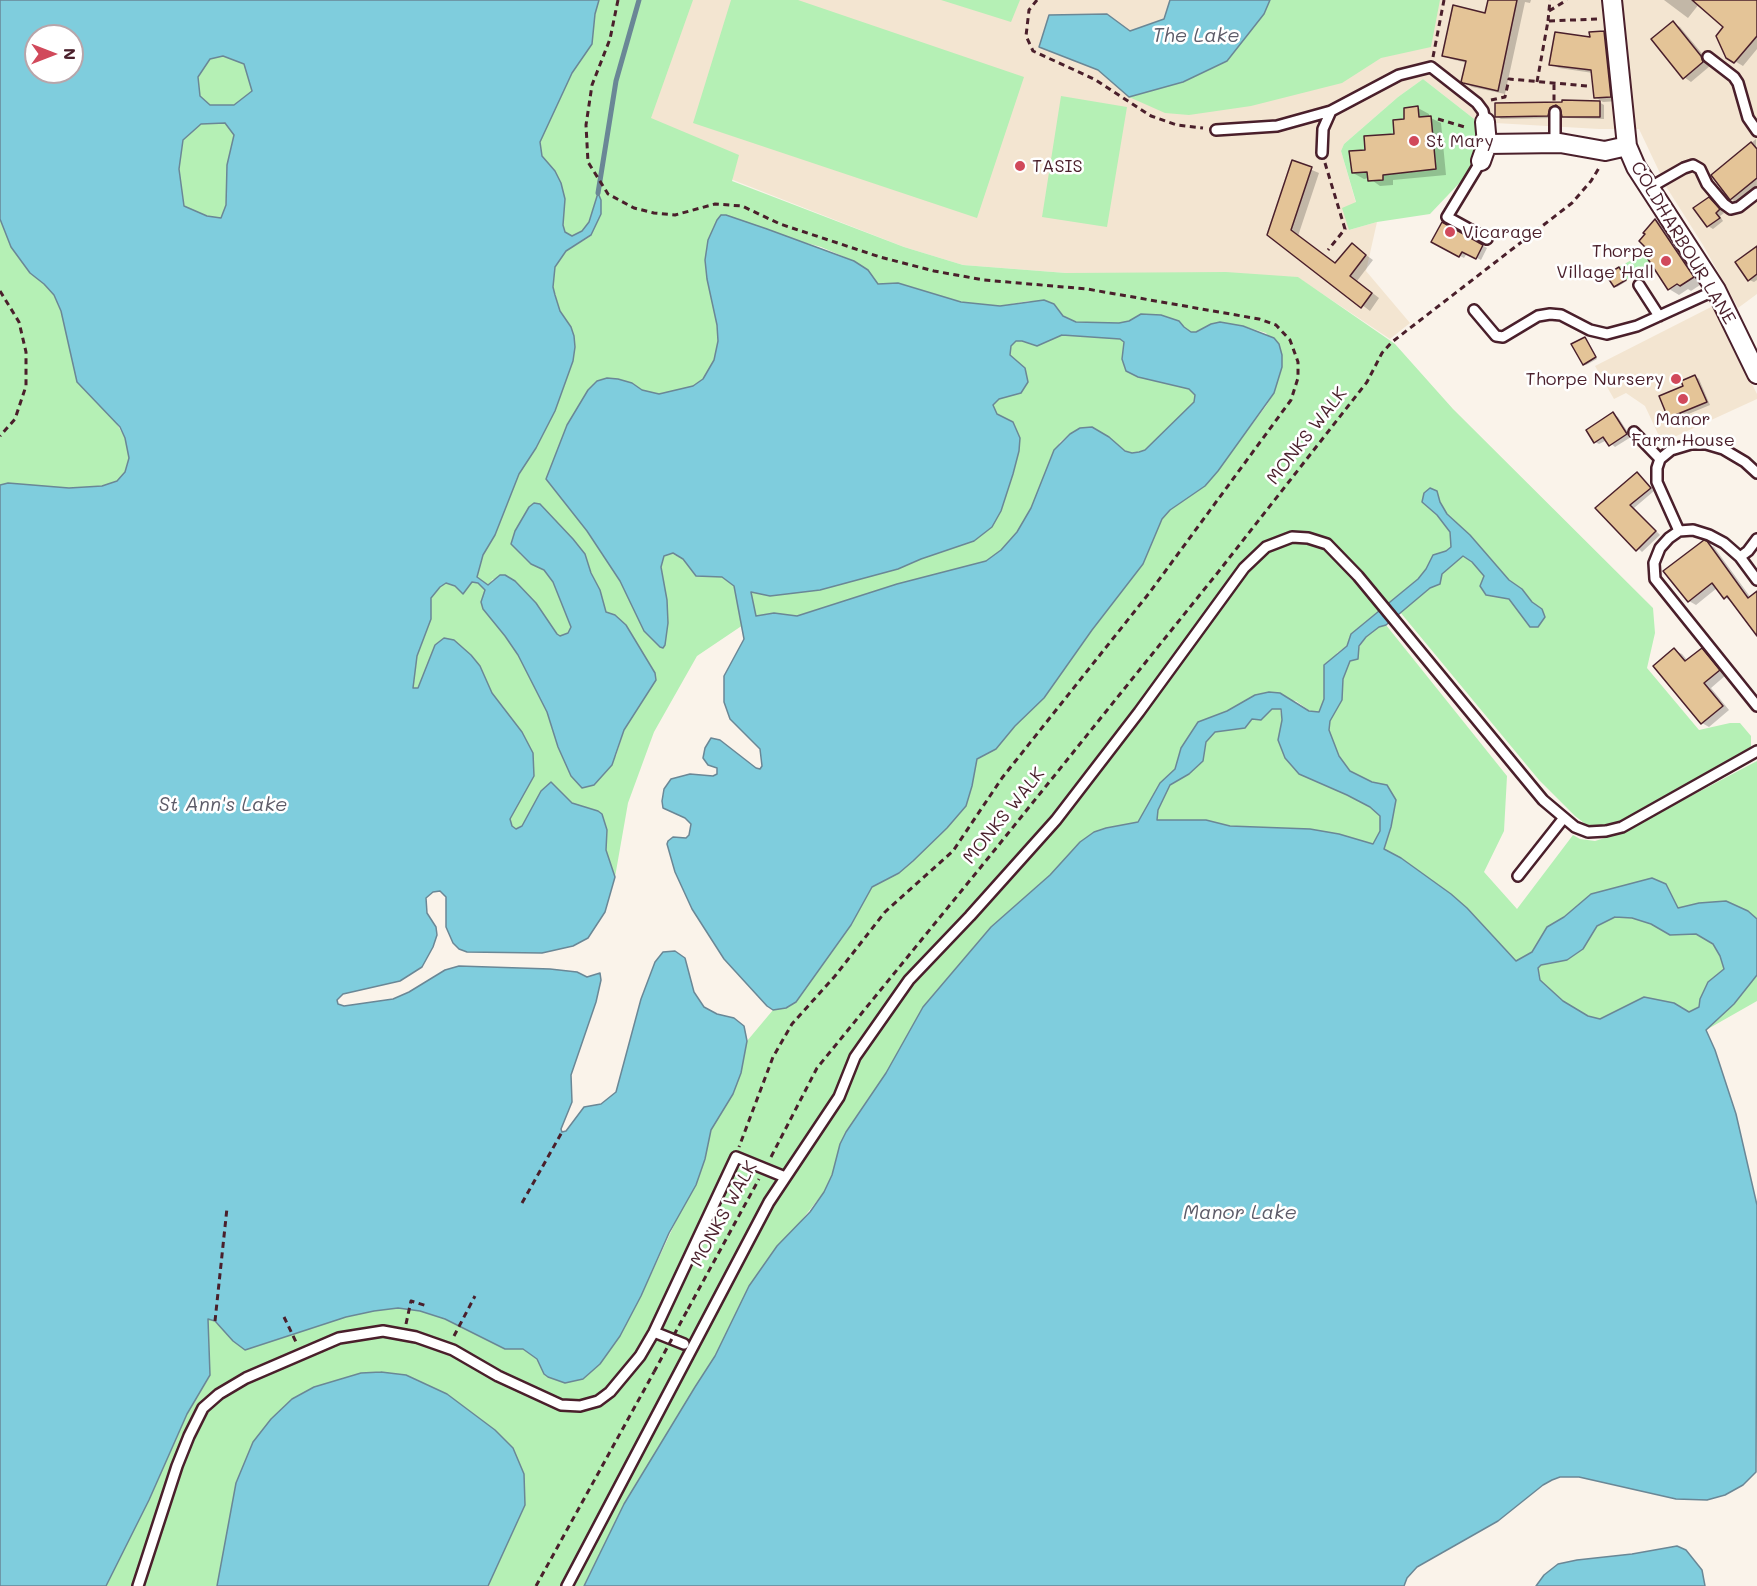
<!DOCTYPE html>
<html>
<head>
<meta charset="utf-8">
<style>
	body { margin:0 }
	#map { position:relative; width:1757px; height:1586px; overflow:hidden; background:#faf3ea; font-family:Mali,sans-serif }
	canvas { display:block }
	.north { position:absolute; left:24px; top:24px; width:60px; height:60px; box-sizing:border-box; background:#fff; border:2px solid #b7a5aa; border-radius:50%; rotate:90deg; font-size:16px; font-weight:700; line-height:24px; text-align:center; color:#4a1f2b }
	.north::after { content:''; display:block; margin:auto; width:21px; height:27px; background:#d1495b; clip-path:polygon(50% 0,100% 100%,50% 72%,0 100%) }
</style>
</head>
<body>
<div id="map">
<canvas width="1757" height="1586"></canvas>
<div class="north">N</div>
</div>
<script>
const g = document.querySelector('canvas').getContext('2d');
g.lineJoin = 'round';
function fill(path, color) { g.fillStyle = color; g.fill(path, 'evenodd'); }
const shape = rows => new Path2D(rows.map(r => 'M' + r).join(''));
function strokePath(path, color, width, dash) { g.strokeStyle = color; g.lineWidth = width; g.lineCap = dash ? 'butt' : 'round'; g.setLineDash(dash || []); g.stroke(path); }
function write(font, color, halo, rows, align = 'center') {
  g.font = font + ' Mali,sans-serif'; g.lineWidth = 5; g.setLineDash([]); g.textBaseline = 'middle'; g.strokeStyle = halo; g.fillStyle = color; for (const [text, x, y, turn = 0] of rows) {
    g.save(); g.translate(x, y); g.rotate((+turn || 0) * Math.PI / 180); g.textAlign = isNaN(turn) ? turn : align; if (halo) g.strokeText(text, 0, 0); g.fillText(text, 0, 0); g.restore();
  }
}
fill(shape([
	[639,0,1757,0,1757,294,1738,308,1703,245,1667,188,1639,129,1599,129,1478,122,1423,79,1398,97,1344,144,1341,151,1356,203,1349,230,1377,222,1366,271,1410,323,1390,339,1297,277,1066,273,963,265,904,247,608,131],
	[1713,306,1757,394,1757,399,1672,438,1659,436,1645,406,1626,393,1614,399,1595,366]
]), '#f3e5d1');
fill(shape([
	[599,0,693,0,651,118,739,155,732,181,904,247,963,265,1066,273,1226,272,1298,277,1395,344,1453,409,1653,608,1655,633,1647,668,1699,730,1730,723,1740,723,1751,736,1751,748,1620,823,1605,828,1588,826,1575,816,1539,780,1400,612,1430,588,1440,584,1442,574,1463,556,1472,562,1485,576,1486,595,1509,599,1530,627,1542,609,1532,602,1522,589,1509,580,1470,535,1447,514,1440,502,1437,492,1422,502,1437,515,1450,532,1451,547,1446,551,1433,555,1426,569,1418,579,1351,634,1347,646,1337,653,1324,699,1319,712,1310,711,1296,701,1255,695,1227,711,1198,722,1181,748,1175,769,1160,783,1138,822,1080,842,1050,875,991,927,923,1007,886,1073,846,1132,840,1144,832,1175,824,1192,749,1286,715,1356,695,1387,624,1504,584,1586,488,1586,525,1505,420,1381,406,1375,380,1372,314,1387,292,1399,271,1419,253,1442,236,1483,217,1586,106,1586,149,1500,187,1414,210,1376,208,1319,212,1319,218,1325,346,1317,374,1311,398,1308,420,1311,445,1319,505,1349,523,1349,537,1359,544,1374,620,1336,641,1296,705,1159,711,1130,733,1094,741,1073,747,1041,773,1010,786,1008,796,1002,851,925,872,887,899,873,947,828,972,786,977,759,996,749,1015,726,1044,698,1092,630,1143,564,1162,519,1170,510,1205,486,1266,406,1274,393,1282,367,1282,354,1266,333,1243,326,1220,322,1211,324,1196,332,1191,332,1184,327,1179,321,1161,315,1141,314,1129,321,1119,323,1076,322,1063,316,1054,304,1029,301,1000,306,961,302,898,283,878,284,868,270,854,261,821,247,788,238,708,240,705,260,717,325,718,341,714,360,703,379,693,386,659,394,642,390,632,383,546,479,587,531,620,581,644,631,668,623,667,600,661,566,664,556,669,552,683,559,696,576,722,577,734,586,743,625,697,656,654,732,628,803,615,877,606,850,607,830,598,811,572,803,551,782,541,791,523,825,516,829,512,826,510,819,515,809,522,732,492,693,480,666,435,645,418,688,413,688,417,656,431,619,431,598,440,587,446,583,455,586,472,582,478,583,485,590,481,602,518,655,547,712,558,747,571,776,616,756,624,730,656,680,606,612,600,590,591,573,585,554,573,539,540,504,520,554,531,564,544,570,553,582,571,627,568,633,560,636,557,634,536,603,493,579,488,585,477,577,477,572,483,555,495,535,519,474,536,448,555,411,573,361,571,327,560,311,553,287,555,267,566,251,591,236,589,223,582,231,572,236,565,232,563,225,565,199,555,171,542,157,540,142,572,73,592,44,595,14],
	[731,0,798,0,1024,77,977,218,693,123],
	[941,0,1020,0,1011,22],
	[1270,0,1440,0,1431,47,1381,58,1342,83,1251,106,1189,115,1165,113,1129,97,1183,82,1264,14],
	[223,56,244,64,252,91,234,105,210,105,200,96,198,77,210,59],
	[1423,79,1478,122,1479,147,1467,175,1430,214,1377,222,1349,230,1342,208,1356,202,1341,151,1344,144,1398,97],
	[1061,96,1127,107,1107,227,1042,217],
	[225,123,234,135,227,165,226,205,221,218,207,216,184,207,179,169,183,140,201,124],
	[0,219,11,247,30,273,45,284,54,295,99,403,114,419,125,438,129,458,127,464,125,472,117,481,102,486,69,488,8,483,0,485],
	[1644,253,1654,268,1640,277,1635,275,1626,280,1619,267],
	[1062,335,1120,339,1124,342,1122,359,1138,377,1189,389,1195,395,1194,402,1145,450,1139,452,1132,453,1125,451,1109,437,1070,434,1060,442,1031,508,1017,532,1001,550,986,561,897,584,797,616,774,613,756,616,751,592,770,596,820,590,898,569,921,559,1001,511,1019,451,1013,422,997,414,993,405,999,399,1021,393,1025,368,1010,355,1011,346,1016,341,1022,341,1037,346],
	[1386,625,1507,776,1504,831,1484,872,1517,909,1573,835,1580,839,1595,841,1621,833,1757,761,1757,919,1748,911,1699,903,1678,908,1666,884,1615,889,1591,894,1564,917,1548,927,1532,952,1516,961,1467,908,1451,894,1401,858,1384,849,1391,827,1387,785,1372,782,1350,771,1339,756,1329,730,1330,721,1342,700,1343,679,1350,661,1366,637,1379,627],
	[1272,709,1280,709,1282,720,1278,740,1299,774,1347,795,1370,807,1380,816,1380,831,1373,844,1339,834,1310,829,1230,826,1206,820,1157,820,1158,810,1170,785,1189,774,1203,761,1206,742,1215,732,1245,728,1252,719,1261,720],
	[1615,917,1632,918,1651,924,1670,935,1697,934,1712,943,1720,956,1724,969,1708,982,1700,999,1699,1007,1689,1012,1674,1003,1644,997,1600,1019,1588,1016,1563,1001,1540,980,1538,968,1541,965,1567,960,1583,949,1597,926],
	[1757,975,1757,1001,1706,1030,1734,1004]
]), '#b5f0b5');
const water = shape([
	[0,0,599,0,595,14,592,44,572,73,540,142,542,156,555,171,561,183,565,199,563,225,565,232,572,236,582,231,589,222,598,193,601,200,601,214,591,235,566,251,555,267,553,287,555,295,560,311,571,327,574,336,575,347,573,361,555,411,536,448,519,474,495,535,483,555,477,577,488,585,500,575,505,575,515,581,536,603,557,634,560,636,568,633,571,627,553,582,544,570,531,564,511,544,515,531,529,507,534,503,540,504,573,539,585,554,591,573,600,590,606,612,615,615,626,625,655,673,656,680,624,730,612,765,594,785,582,788,571,776,558,747,547,712,518,655,505,636,483,609,481,602,485,590,478,583,472,582,463,594,455,586,446,583,440,587,431,598,431,619,417,656,413,688,418,688,435,645,444,638,454,640,471,655,480,666,492,693,522,732,533,753,534,776,510,819,512,826,516,829,522,826,541,791,551,782,572,803,598,811,602,814,607,830,606,850,615,877,605,912,588,938,573,946,542,953,467,952,459,949,453,943,446,927,446,897,440,891,433,892,426,898,427,913,436,927,437,935,433,947,422,967,400,981,343,994,337,1000,338,1004,344,1006,393,999,409,992,445,970,459,966,550,969,577,972,587,977,600,973,601,980,596,1002,571,1075,572,1102,561,1129,562,1132,566,1131,584,1107,601,1104,616,1092,641,999,655,962,663,952,675,951,685,958,694,992,704,1007,717,1014,734,1018,744,1026,747,1041,741,1073,733,1094,711,1130,705,1159,696,1185,669,1233,641,1296,620,1336,600,1364,583,1379,565,1383,548,1377,544,1374,537,1359,523,1349,505,1349,445,1319,420,1311,398,1308,374,1311,346,1317,245,1350,233,1341,215,1321,208,1319,210,1375,187,1414,149,1500,106,1586,0,1586,0,485,8,483,69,488,102,486,117,481,125,472,129,458,125,438,120,427,77,382,61,311,54,295,44,284,30,273,11,247,0,219,0,0],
	[36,36,72,36,72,72,36,72,36,36],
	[223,56,244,64,252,91,234,105,210,105,200,96,198,77,210,59,223,56],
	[225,123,234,135,227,165,226,205,221,218,207,216,184,206,179,169,183,140,201,124,225,123],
	[1170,0,1270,0,1264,14,1227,61,1183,82,1129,97,1098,70,1039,47,1049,15,1107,14,1130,31,1164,19,1170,0],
	[721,215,726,215,767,229,854,261,868,270,878,284,898,283,961,302,1000,306,1044,300,1054,304,1063,316,1076,322,1119,323,1129,321,1141,314,1161,315,1179,321,1184,327,1191,332,1196,332,1211,324,1220,322,1243,326,1274,338,1279,344,1282,355,1282,367,1274,393,1218,471,1205,486,1170,510,1162,519,1143,564,1092,630,1044,698,1015,726,996,749,977,759,972,786,966,806,947,828,913,861,899,873,872,887,851,925,796,1002,786,1008,773,1010,767,1006,724,959,692,909,675,872,667,844,668,841,673,837,686,838,689,835,691,824,685,818,663,808,662,801,664,789,671,779,690,774,713,776,717,774,717,768,708,765,703,758,705,748,711,738,720,740,756,768,760,769,762,766,760,749,730,719,724,702,724,676,744,639,734,586,722,577,696,576,683,559,673,553,664,556,661,567,667,600,668,623,665,645,663,648,660,647,644,631,620,581,587,531,546,479,567,425,588,390,597,381,607,378,618,379,632,383,642,390,659,394,693,386,703,379,714,360,718,341,717,325,707,279,705,260,708,240,717,220,721,215],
	[1062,335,1120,339,1124,342,1122,359,1126,371,1138,377,1189,389,1195,395,1194,402,1145,450,1139,452,1132,453,1125,451,1109,437,1092,427,1080,428,1070,434,1054,450,1031,508,1017,532,1001,550,986,561,897,584,797,616,774,613,756,616,751,592,770,596,820,590,898,569,921,559,974,541,992,527,1001,511,1013,474,1019,451,1020,438,1013,422,997,414,993,405,999,399,1021,393,1028,382,1025,368,1010,355,1011,346,1016,341,1022,341,1037,346,1062,335],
	[1430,488,1437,491,1440,502,1447,514,1470,535,1509,580,1522,589,1532,602,1542,609,1545,617,1538,627,1530,627,1509,599,1486,595,1480,586,1484,576,1472,562,1463,556,1442,574,1440,584,1430,588,1386,625,1379,627,1366,637,1359,646,1358,659,1350,661,1343,679,1342,700,1330,721,1329,730,1339,756,1350,771,1372,782,1387,785,1396,800,1391,827,1384,849,1401,858,1451,894,1467,908,1516,961,1532,952,1547,927,1564,917,1591,894,1652,878,1666,884,1678,908,1699,903,1726,901,1748,911,1757,919,1757,975,1734,1004,1706,1030,1715,1050,1736,1114,1757,1205,1756,1472,1743,1485,1725,1495,1707,1500,1676,1499,1579,1477,1560,1477,1552,1480,1543,1485,1498,1521,1417,1567,1407,1578,1404,1586,584,1586,624,1504,695,1387,715,1356,749,1286,777,1246,810,1212,824,1192,832,1175,840,1144,846,1132,886,1073,923,1007,991,927,1050,875,1080,842,1094,832,1106,828,1138,822,1160,783,1175,769,1181,748,1198,722,1227,711,1255,695,1269,692,1280,693,1309,711,1319,712,1324,699,1324,665,1347,646,1351,634,1418,579,1426,569,1433,555,1446,551,1451,547,1450,532,1437,515,1422,502,1424,493,1430,488],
	[1272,709,1281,709,1282,720,1278,740,1285,758,1299,774,1347,795,1370,807,1380,816,1380,831,1373,844,1339,834,1310,829,1230,826,1206,820,1157,820,1158,810,1170,785,1189,774,1203,761,1206,742,1215,732,1245,728,1252,719,1261,720,1272,709],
	[1615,917,1632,918,1651,924,1670,935,1696,934,1713,944,1720,956,1724,969,1708,982,1700,999,1699,1007,1689,1012,1674,1003,1644,997,1600,1019,1588,1016,1563,1001,1540,980,1538,968,1541,965,1567,960,1583,949,1597,926,1615,917],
	[381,1372,406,1375,447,1394,495,1430,513,1448,524,1474,525,1505,488,1586,217,1586,236,1483,253,1442,271,1419,292,1399,314,1387,361,1373,381,1372],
	[1677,1546,1686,1550,1702,1570,1705,1586,1536,1586,1544,1575,1558,1564,1577,1560,1632,1554,1677,1546]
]);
fill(water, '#7fcddd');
strokePath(water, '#6a8796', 1.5);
fill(shape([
	[1489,0,1531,0,1530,3,1525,2,1505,94,1472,87,1464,82,1467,63,1451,59,1444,55,1486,14],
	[1664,0,1757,0,1757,49,1743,66,1728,57,1725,27,1699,4,1688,18],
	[1673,23,1680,27,1709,62,1710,66,1691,82,1684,77],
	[1604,33,1611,37,1618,101,1603,102,1595,97,1593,73,1559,68,1551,64],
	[1599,102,1604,105,1604,119,1568,118,1563,116,1562,107,1554,111,1553,118,1501,119,1496,116,1496,105],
	[1418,108,1429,114,1429,117,1441,123,1446,175,1393,180,1393,185,1380,186,1369,178,1364,179,1353,173,1367,152,1396,135,1406,120],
	[1756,139,1757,188,1739,204,1731,199,1713,175],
	[1293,162,1319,173,1298,236,1336,265,1352,245,1373,260,1357,281,1379,298,1370,311,1269,234],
	[1709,199,1724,213,1720,216,1723,221,1713,229,1708,226],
	[1656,220,1666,226,1703,283,1691,291,1688,289,1679,295,1669,289,1648,248],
	[1443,224,1487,248,1481,260,1467,253,1464,258,1433,242],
	[1757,248,1757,280,1754,282,1749,280],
	[1619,269,1627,281,1617,287,1615,286],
	[1586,340,1597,359,1586,365,1584,364],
	[1695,376,1699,379,1710,405,1674,420,1669,417,1685,387],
	[1613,414,1618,417,1631,437,1615,447,1607,440,1599,444,1595,442],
	[1637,473,1654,491,1634,508,1660,535,1642,552,1597,508],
	[1706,543,1714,547,1751,598,1757,593,1757,633,1732,602,1725,597,1717,588,1696,605,1689,601,1665,572],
	[1674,650,1682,654,1688,661,1702,650,1709,654,1726,675,1711,688,1729,710,1709,727,1702,723]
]), '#0003');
strokePath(shape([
	[598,193,616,81,639,0]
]), '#6a8796', 5);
const building = shape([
	[1488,0,1517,0,1498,91,1463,83,1461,82,1466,61,1442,56,1453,5,1485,13,1488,0],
	[1692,0,1757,0,1757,36,1734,63,1726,58,1716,36,1723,27,1692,0],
	[1673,21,1701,56,1703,62,1683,79,1651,39,1673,21],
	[1604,31,1611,97,1594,98,1591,70,1549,65,1555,32,1590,37,1589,32,1604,31],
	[1562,100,1600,101,1600,117,1562,117,1560,108,1556,105,1550,108,1548,116,1495,117,1495,103,1562,102,1562,100],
	[1418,106,1419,117,1431,116,1436,169,1383,175,1383,180,1368,181,1367,172,1352,173,1349,151,1365,150,1364,136,1394,134,1393,120,1404,119,1404,108,1418,106],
	[1751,142,1757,149,1757,178,1730,200,1711,175,1751,142],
	[1292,160,1312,167,1291,230,1335,263,1352,243,1366,255,1350,276,1372,293,1361,308,1267,235,1292,160],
	[1709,197,1720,209,1716,213,1720,218,1707,227,1693,208,1709,197],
	[1655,219,1694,277,1680,286,1677,284,1668,290,1642,250,1646,248,1639,241,1645,234,1643,233,1655,219],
	[1442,222,1483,245,1476,259,1462,252,1459,257,1431,242,1442,222],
	[1757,246,1757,274,1748,281,1735,262,1757,246],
	[1619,267,1626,280,1614,287,1606,275,1619,267],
	[1585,337,1596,357,1583,365,1571,344,1585,337],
	[1695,375,1707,402,1668,418,1659,396,1683,386,1681,381,1695,375],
	[1613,412,1627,434,1609,446,1603,437,1594,443,1586,430,1613,412],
	[1637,472,1651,488,1630,505,1656,531,1636,551,1595,508,1637,472],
	[1704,540,1707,541,1748,598,1757,591,1757,636,1727,596,1724,599,1712,583,1688,602,1663,571,1704,540],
	[1674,648,1685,661,1702,648,1720,670,1704,683,1723,706,1701,724,1653,666,1674,648]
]);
fill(building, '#e4c497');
strokePath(building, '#4a1f2b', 1.5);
const service = shape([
	[1708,57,1734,77,1738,83,1748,118,1757,131],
	[1555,112,1555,143],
	[1216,130,1277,126,1331,111],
	[1322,153,1323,129,1331,111,1399,75,1431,67,1477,103,1483,111,1485,122],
	[1481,161,1447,217,1487,239],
	[1649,188,1684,168,1693,165,1700,169,1707,184,1724,204,1731,209,1739,207,1757,193],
	[1639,285,1659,316],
	[1474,310,1496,336,1503,337,1538,316,1550,314,1561,315,1590,330,1607,334,1637,326,1716,290],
	[1634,432,1660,459,1657,468,1657,482,1679,531,1669,538,1660,548,1654,563,1655,579,1757,706],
	[1660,459,1671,450,1691,444,1706,444,1723,449,1745,462,1757,473],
	[1679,531,1693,530,1709,535,1724,543,1740,557],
	[1757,539,1748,551,1740,557,1757,580],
	[1518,876,1563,819],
	[654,1332,684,1344],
	[138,1586,177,1466,189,1436,203,1408,219,1394,246,1378,339,1338,383,1331,416,1337,453,1350,498,1376,561,1405,580,1406,598,1401,610,1392,640,1356,654,1332,736,1157,785,1177],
	[567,1586,769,1202,839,1097,855,1057,909,980,970,916,1056,820,1139,712,1244,568,1266,547,1292,537,1308,538,1327,544,1358,576,1543,800,1575,827,1588,832,1606,831,1622,827,1757,751]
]);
const minor = shape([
	[1612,0,1627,146,1636,167,1716,290,1757,374],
	[1487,144,1560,143,1605,151,1627,146],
	[1481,161,1487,144,1485,122]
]);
strokePath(service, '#4a1f2b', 14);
strokePath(minor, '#4a1f2b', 22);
strokePath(shape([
	[618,0,610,39,592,85,586,125,588,162,608,194,634,208,654,213,675,215,715,204,742,206,780,224,880,257,934,271,984,280,1087,289,1259,319,1276,325,1290,340,1298,362,1298,378,1291,400,1150,592,1002,778,953,851,885,912,835,976,792,1024,773,1057,739,1147],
	[1037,0,1029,10,1026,36,1033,51,1094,79,1151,116,1177,125,1203,128],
	[1549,11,1567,0],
	[1548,21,1550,0],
	[1433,57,1444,0],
	[1537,82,1548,21,1598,19],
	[1554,84,1554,102],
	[1491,100,1505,97,1509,79,1587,86],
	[1438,119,1468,128],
	[1325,163,1345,229,1328,250],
	[0,291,19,322,26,352,26,386,15,419,0,436],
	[771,1157,817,1068,989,857,1219,571,1367,382,1382,353,1392,342,1572,203,1591,181,1599,168],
	[522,1203,562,1132],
	[688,1309,759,1179],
	[284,1317,296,1342],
	[215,1321,227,1208],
	[406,1324,411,1301,427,1306],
	[454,1336,475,1296],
	[536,1586,654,1372]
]), '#4a1f2b', 3, [6, 4.5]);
strokePath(service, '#fff', 9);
strokePath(minor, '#fff', 18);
strokePath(shape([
	[654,1372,688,1309]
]), '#4a1f2b', 3, [6, 4.5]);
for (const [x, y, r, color] of [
	[1414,141,6,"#d1495b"],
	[1020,166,6,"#d1495b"],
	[1450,232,6,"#d1495b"],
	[1666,261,6,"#d1495b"],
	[1676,379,6,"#d1495b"],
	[1683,399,6,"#d1495b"]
]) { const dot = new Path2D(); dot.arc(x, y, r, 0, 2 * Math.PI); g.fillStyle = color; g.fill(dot); strokePath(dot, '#fff', 2); }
write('18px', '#4a1f2b', '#fff', [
	["St Mary",1426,141],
	["TASIS",1032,166],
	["Vicarage",1462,232],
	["Thorpe",1654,251,"right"],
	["Village Hall",1654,272,"right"],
	["Thorpe Nursery",1664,379,"right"],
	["Manor",1683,419,"center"],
	["Farm House",1683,440,"center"]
], 'left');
write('18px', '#4a1f2b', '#fff', [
	["COLDHARBOUR LANE",1683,243,59],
	["MONKS WALK",1307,436,-52],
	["MONKS WALK",1004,816,-51],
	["MONKS WALK",724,1214,-61]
]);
write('italic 20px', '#5d5c69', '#fff', [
	["The Lake",1196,36],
	["St Ann's Lake",223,805],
	["Manor Lake",1240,1213]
]);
</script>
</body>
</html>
